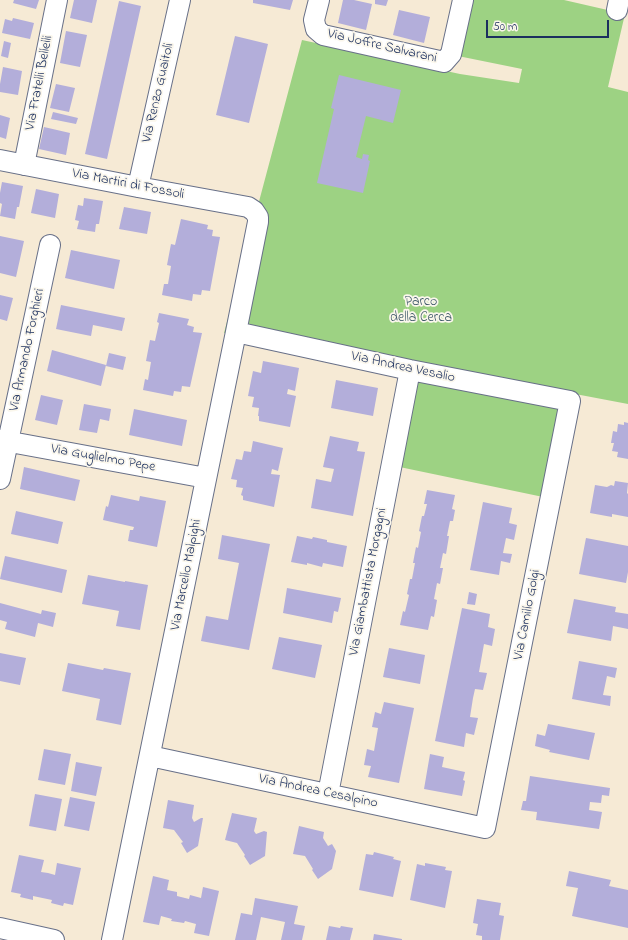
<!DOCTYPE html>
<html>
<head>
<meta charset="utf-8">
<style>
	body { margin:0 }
	#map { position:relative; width:628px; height:940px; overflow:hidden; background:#f6ead5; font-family:"Indie Flower",sans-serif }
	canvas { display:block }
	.scale { position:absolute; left:486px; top:20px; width:123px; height:18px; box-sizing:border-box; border:2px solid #1b2f5e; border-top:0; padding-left:5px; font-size:12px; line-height:14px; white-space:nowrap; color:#1b2f5e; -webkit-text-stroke:3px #fbf7ec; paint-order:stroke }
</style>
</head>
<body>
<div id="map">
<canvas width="628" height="940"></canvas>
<div class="scale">50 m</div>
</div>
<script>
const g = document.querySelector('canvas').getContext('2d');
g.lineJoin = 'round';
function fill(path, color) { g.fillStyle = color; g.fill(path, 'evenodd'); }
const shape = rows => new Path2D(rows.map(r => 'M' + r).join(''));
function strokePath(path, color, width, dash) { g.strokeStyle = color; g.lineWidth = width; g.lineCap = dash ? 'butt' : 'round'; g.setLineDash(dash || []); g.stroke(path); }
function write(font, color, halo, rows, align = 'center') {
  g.font = font + ' "Indie Flower",sans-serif'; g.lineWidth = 3.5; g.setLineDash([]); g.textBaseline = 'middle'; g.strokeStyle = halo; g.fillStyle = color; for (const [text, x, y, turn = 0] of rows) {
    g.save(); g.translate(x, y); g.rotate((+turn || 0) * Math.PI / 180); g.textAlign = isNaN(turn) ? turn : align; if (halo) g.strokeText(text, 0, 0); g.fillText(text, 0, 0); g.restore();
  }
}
fill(shape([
	[466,0,564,0,625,14,608,87,628,92,628,404,570,393,548,498,390,465,409,373,224,333,302,40,460,74,519,83,522,69,453,55]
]), '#9dd283');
fill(shape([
	[14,0,39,0,36,9,13,3],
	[74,0,97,0,92,23,70,18],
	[253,0,293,0,290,10,253,3],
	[343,0,354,0,372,4,366,30,338,23],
	[375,0,388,0,386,6,375,4],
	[119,1,141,6,107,159,85,154],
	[399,10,430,17,424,43,393,35],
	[13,18,34,23,30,39,2,33,5,19,12,21],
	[66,31,87,35,80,67,60,63],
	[235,36,268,44,249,123,216,115],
	[4,41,11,43,8,58,1,56],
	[3,67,22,71,18,95,0,92,0,84],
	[339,75,401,90,393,123,366,116,356,157,362,159,363,154,369,155,368,160,370,161,363,193,317,183,334,109,331,108],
	[56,84,75,88,69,112,50,108],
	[53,112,78,118,76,124,51,119],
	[0,115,10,118,6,139,0,137],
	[44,127,70,133,66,155,39,149],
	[2,182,23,186,19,207,17,207,15,219,0,216,2,204,0,203,0,193],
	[36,189,59,194,55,218,31,213],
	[84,198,103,201,99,224,96,224,95,232,77,229,79,221,75,220,78,205,83,206],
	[124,207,151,212,147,234,119,229],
	[181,219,208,225,207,229,213,230,212,236,220,237,210,291,202,290,201,295,193,294,192,301,162,295,164,284,168,284,171,266,167,265,171,244,175,245],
	[0,236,24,241,16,277,0,273],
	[71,250,120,260,114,289,65,278],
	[0,295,13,298,7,321,0,319],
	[61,305,125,318,122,331,93,325,91,336,56,329],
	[159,313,189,319,187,325,194,327,193,332,202,333,190,387,182,386,181,392,174,391,173,396,143,390,145,379,148,380,151,362,146,361,150,340,155,341,159,323,157,322],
	[52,350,106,365,101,386,47,371],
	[109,353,126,357,123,370,106,366],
	[263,361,299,368,295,391,288,389,287,394,296,396,290,427,259,421,259,416,258,416,259,408,252,407,254,397,248,396,253,371,261,373],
	[336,380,378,388,373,416,331,408],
	[41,395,63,400,57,425,35,420],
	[84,404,111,409,109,421,100,419,97,433,79,430],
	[134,409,187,420,182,446,129,435],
	[624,422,628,423,628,459,617,457,618,452,612,451,614,443,611,443,613,431,617,432,618,424,624,425],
	[330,436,359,442,357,451,365,452,353,516,311,508,316,479,331,482,334,469,323,467],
	[253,441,283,448,278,471,272,469,271,474,280,475,274,507,243,500,243,496,241,495,243,488,236,487,237,480,231,479,236,459,242,460,244,451,251,452],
	[24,467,80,480,75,501,20,489],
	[615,481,628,483,627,493,628,494,628,517,612,514,612,517,590,513,595,485,607,487,611,485,614,486],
	[427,490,455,495,452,509,455,510,453,521,450,521,447,536,449,536,446,554,443,553,440,568,443,568,440,584,437,583,434,599,437,600,434,617,431,616,428,630,400,625,403,611,405,612,409,595,407,594,410,579,412,579,415,563,413,563,416,547,418,548,421,532,419,531,422,516,424,516,427,504,424,504],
	[111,495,139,501,140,496,166,501,157,547,128,541,130,530,133,530,134,527,103,520,106,506,108,507],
	[483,502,512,508,509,523,517,525,514,540,506,538,503,553,512,554,510,563,501,561,499,575,470,570],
	[16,511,63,522,58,544,11,534],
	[222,535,270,544,249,650,201,641,206,616,228,620,239,563,218,559],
	[297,536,312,539,313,537,327,540,327,542,347,546,343,567,323,563,322,567,307,563,307,565,291,562],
	[586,538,628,546,628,572,626,583,579,574],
	[5,556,67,570,62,593,0,579],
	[88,575,125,582,125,581,148,585,140,630,116,626,119,611,82,604],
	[287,588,341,598,338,612,334,611,332,623,283,613],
	[469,592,477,594,475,605,467,604],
	[574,599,616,607,615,612,628,614,628,629,613,626,611,641,567,633],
	[0,603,41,614,42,610,56,613,53,627,38,623,35,637,5,629,7,622,0,620],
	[462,608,490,614,488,627,495,629,492,646,484,644,479,672,487,673,483,690,475,689,473,698,470,717,478,718,474,735,466,733,464,747,435,741],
	[279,637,322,645,315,678,272,669],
	[389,648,425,655,420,684,383,677],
	[0,653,26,658,20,685,0,681],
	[579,661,617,668,615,678,607,676,603,695,611,696,610,706,572,699],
	[68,663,103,670,104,668,131,673,121,725,96,720,100,699,62,691],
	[384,702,414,708,399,783,368,777,371,766,364,765,367,749,374,751,378,728,372,727,375,712,381,714],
	[548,724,595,733,589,760,549,752,550,750,535,746,537,734,545,736],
	[44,749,71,754,65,785,38,780],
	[430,754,444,757,442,767,465,772,463,780,465,781,462,796,424,789],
	[76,762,102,767,96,796,71,791],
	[530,776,610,788,609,796,602,795,601,803,590,802,589,810,602,812,599,829,536,820,537,812,521,810,523,801,526,801],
	[35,794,62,799,56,831,29,826],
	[70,797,95,802,89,831,64,826],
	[168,800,194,805,192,818,194,822,201,818,203,818,198,846,187,853,181,843,183,842,174,830,163,828],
	[232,813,257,818,254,831,256,834,264,831,267,832,265,856,250,865,244,856,245,855,237,843,225,840],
	[299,826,324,832,323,838,328,846,332,844,336,851,332,869,318,879,312,870,313,869,305,856,293,854],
	[374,852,394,857,393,859,401,861,393,897,359,890,366,854,373,855],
	[19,855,44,860,41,872,48,873,55,875,57,863,81,868,73,905,64,903,63,906,51,903,52,900,33,896,33,900,20,897,21,894,11,892],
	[425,863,446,867,445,870,452,871,445,908,410,900,417,864,425,866],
	[569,871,611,880,609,886,628,890,628,928,572,916,578,888,566,886],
	[153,876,169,880,167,890,177,892,177,896,189,899,190,895,201,898,203,887,219,891,209,936,194,933,196,924,185,921,184,923,171,921,172,919,161,916,159,925,143,922],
	[255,898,298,906,294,924,305,926,302,940,281,940,285,922,261,917,256,940,235,940,241,913,252,915],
	[477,899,501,903,499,915,504,916,500,940,482,940,482,936,476,935,478,924,473,923],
	[329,926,340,928,341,926,353,928,350,940,326,940],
	[374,934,402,939,402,940,373,940]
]), '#b3aeda');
const minor = shape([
	[319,0,314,20,316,29,323,35,444,62,451,54,463,0],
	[617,10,619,0],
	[0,160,138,187,248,207,254,211,258,217,258,222,236,332,112,940],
	[24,165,57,0],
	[138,187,180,0],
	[0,440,206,478],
	[0,479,50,245],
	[150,756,485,828,570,401,410,370,236,332],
	[328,794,410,370],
	[0,928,54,940]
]);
strokePath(minor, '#687088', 22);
strokePath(minor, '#fff', 20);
write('14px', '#1b2f5e', '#fbf7ec', [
	["Via Joffre Salvarani",382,47,13],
	["Via Fratelli Bellelli",40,83,-79],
	["Via Renzo Guaitoli",159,93,-77],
	["Via Martiri di Fossoli",128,185,11],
	["Via Armando Forghieri",28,350,-78],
	["Via Andrea Vesalio",403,368,12],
	["Via Guglielmo Pepe",103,459,10],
	["Via Marcello Malpighi",187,575,-79],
	["Via Giambattista Morgagni",369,582,-79],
	["Via Camillo Golgi",528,615,-79],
	["Via Andrea Cesalpino",318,792,12]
]);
write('14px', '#3c5867', '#fbf7ec', [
	["Parco",421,303],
	["della Cerca",421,319]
]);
</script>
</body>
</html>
